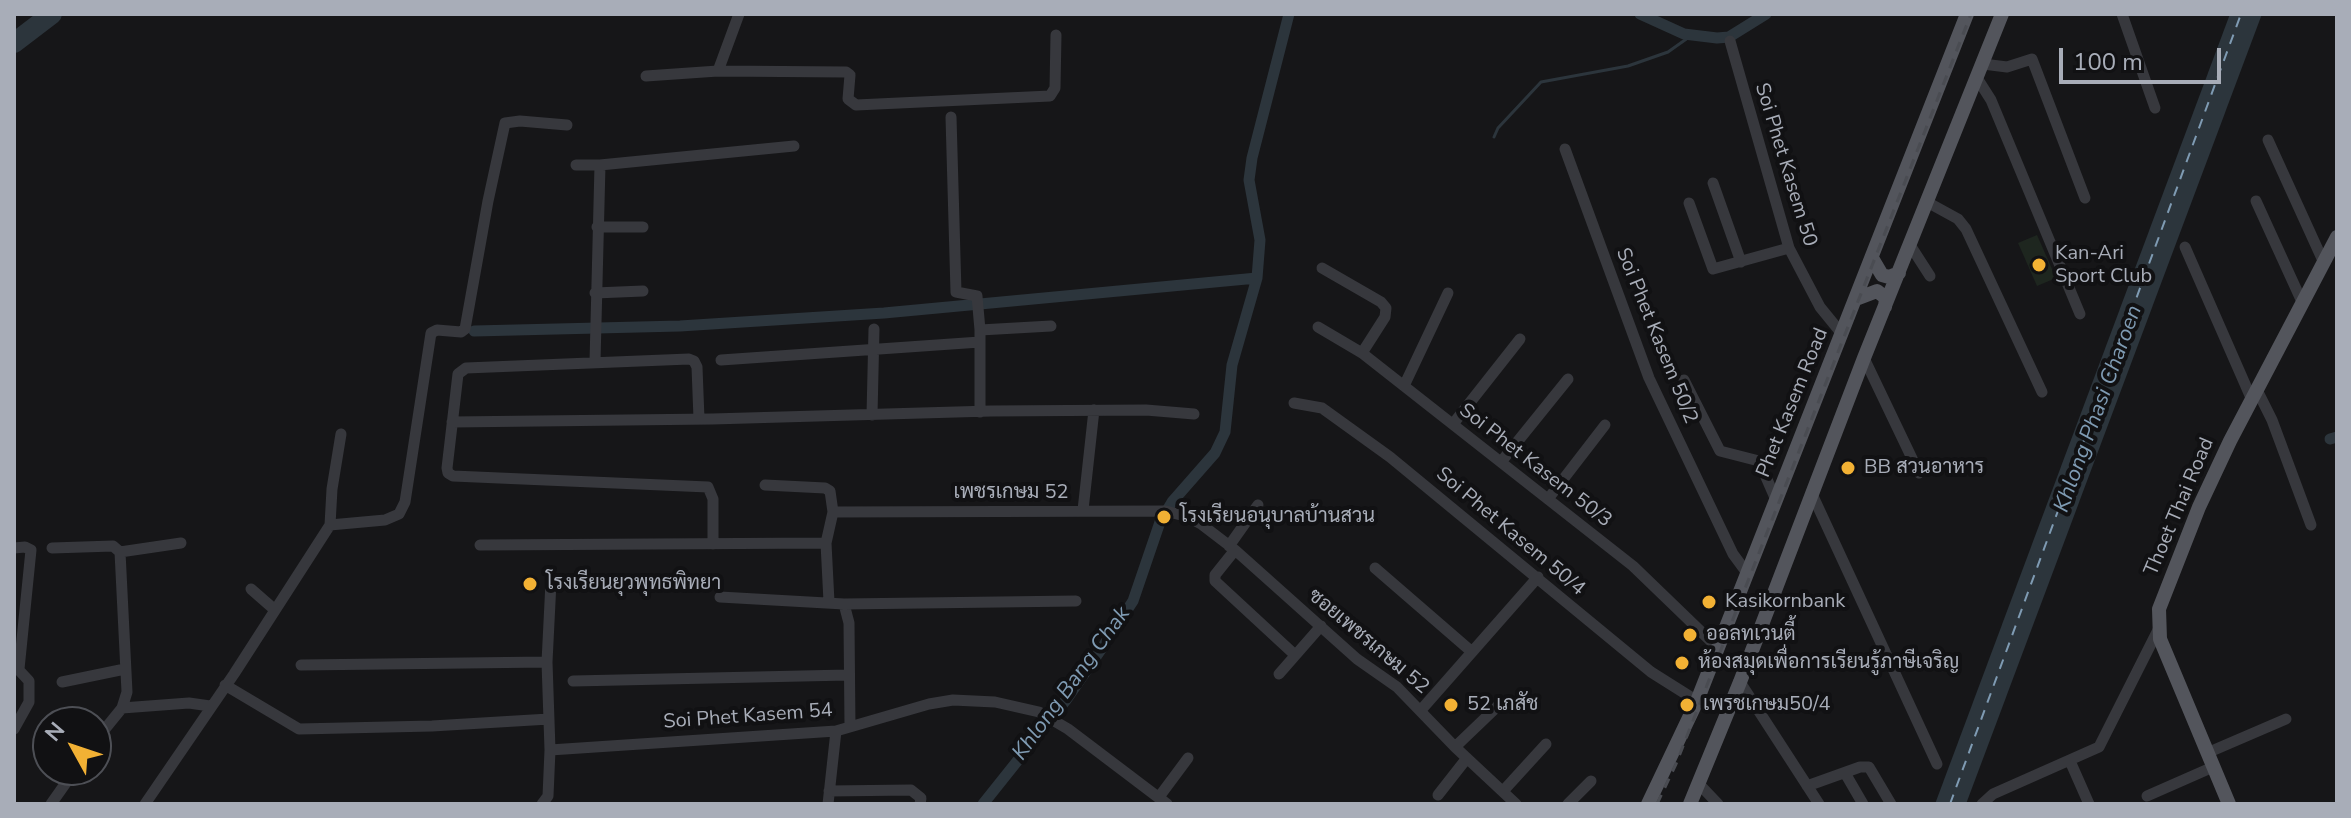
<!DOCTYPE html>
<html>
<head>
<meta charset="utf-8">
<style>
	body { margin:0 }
	#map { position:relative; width:2351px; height:818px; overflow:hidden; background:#161618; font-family:"Nunito Sans",sans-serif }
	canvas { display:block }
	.frame { position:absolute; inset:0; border:16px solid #a8adb8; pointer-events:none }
	.north { position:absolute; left:32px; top:706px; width:80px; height:80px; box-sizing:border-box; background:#111113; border:2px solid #4d4f55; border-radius:50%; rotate:310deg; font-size:22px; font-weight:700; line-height:32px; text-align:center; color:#a8adb8 }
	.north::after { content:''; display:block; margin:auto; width:28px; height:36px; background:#f2b134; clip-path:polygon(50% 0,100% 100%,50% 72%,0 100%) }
	.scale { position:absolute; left:2059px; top:48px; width:162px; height:36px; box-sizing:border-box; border:4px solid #a8adb8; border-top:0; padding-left:10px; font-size:24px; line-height:28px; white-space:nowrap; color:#a8adb8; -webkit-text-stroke:6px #111113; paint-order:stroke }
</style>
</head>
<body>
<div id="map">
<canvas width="2351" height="818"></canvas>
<div class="frame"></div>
<div class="north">N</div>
<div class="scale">100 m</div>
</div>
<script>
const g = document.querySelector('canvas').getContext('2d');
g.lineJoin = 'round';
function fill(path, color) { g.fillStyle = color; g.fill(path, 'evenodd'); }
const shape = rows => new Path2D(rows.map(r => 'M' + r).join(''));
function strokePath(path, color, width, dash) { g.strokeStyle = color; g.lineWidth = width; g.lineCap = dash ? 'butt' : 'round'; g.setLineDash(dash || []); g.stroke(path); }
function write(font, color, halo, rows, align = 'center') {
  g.font = font + ' "Nunito Sans",Sarabun,sans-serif'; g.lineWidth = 8; g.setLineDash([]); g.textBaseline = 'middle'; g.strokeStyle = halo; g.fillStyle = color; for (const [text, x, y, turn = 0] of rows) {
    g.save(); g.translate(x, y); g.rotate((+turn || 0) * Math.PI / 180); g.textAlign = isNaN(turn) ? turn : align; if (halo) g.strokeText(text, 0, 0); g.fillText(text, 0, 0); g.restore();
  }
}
fill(shape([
	[2037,235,2056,278,2037,286,2018,243]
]), '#1e261f');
fill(shape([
	[2230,14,2262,14,1966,804,1935,804]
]), '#2c353c');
strokePath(shape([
	[1494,137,1498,128,1541,82,1628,66,1668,52,1692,35]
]), '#2c353c', 3);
strokePath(shape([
	[1640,14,1684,34,1717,38,1729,37,1766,14],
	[474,331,680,326,884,313,1257,278],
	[2330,439,2337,437],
	[983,804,1066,700,1104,645,1133,601,1160,522,1172,502,1215,453,1225,432,1232,365,1257,278,1260,240,1249,180,1252,158,1289,14]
]), '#2c353c', 11);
strokePath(shape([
	[14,43,52,14]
]), '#2c353c', 20);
strokePath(shape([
	[1950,804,2241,14]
]), '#7f9bb3', 2, [10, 8]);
strokePath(shape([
	[2122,14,2155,108],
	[1730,41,1789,248,1820,307,1842,334],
	[1983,64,2007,67,2032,59,2085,198],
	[718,71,846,72,850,75,848,99,856,105,1050,96,1055,88,1056,35],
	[646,76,718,71,739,14],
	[1977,78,1991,100,2080,314],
	[951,117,956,292,977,296,980,330,980,412],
	[2268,140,2324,263],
	[1565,149,1649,378,1733,554,1747,573],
	[576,165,600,165,794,146],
	[1713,183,1741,262],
	[2256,201,2303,304],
	[1927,202,1958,219,1966,229,2042,392],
	[1689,203,1713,269,1789,248],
	[597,227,643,227],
	[1910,245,1930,276],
	[2185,247,2252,400],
	[1322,268,1381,302,1386,308,1385,317,1362,353],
	[595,293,643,291],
	[1318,327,1362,353,1633,566,1718,648],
	[980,330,1051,326],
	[1864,358,1919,473],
	[721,360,980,342],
	[595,362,600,165],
	[1684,380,1720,451,1759,461,1776,500],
	[1404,386,1448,293],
	[2257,390,2272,420,2311,525],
	[1294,403,1322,408,1390,457,1651,672,1697,701],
	[872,415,874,329],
	[699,419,697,367,694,361,689,359,466,368,458,374,447,468,448,473,453,476,708,487,713,499,713,544],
	[452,422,712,419,991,411,1146,410,1194,414],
	[1453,424,1520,339],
	[1501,462,1568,379],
	[765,485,825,488,830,491,833,512,826,543,829,602],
	[1812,494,1937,764],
	[1548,499,1605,425],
	[1083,510,1094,410],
	[833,512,1166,511,1188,517,1201,524,1235,550,1357,659,1397,687,1455,747,1516,804],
	[330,525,385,520,399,514,405,502,431,333,437,330,461,332,465,329,488,201,505,123,520,121,567,125],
	[480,545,826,543],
	[1229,546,1258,505],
	[14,548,25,547,31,550,19,669],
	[52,548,113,546,120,552,181,543],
	[1235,550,1215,575,1215,581,1295,655],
	[1375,568,1472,652],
	[251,589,275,610],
	[720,597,844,604,1076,601],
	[844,604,849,623,850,727],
	[301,665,547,662],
	[1279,674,1321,626],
	[573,681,848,675],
	[62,682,125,669],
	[1740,682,1819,804],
	[225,685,299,729,432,726,549,719],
	[122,708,189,703,210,706],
	[1421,710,1538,577],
	[14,729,29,702,29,681,16,667],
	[96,740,122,708,127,692,120,552],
	[1455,747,1502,702],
	[550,750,836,731,929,704,953,700,995,702,1039,712,1068,729,1167,804],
	[2207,753,2286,719],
	[2070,761,2089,804],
	[1845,773,1863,804],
	[1699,784,1718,804],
	[1807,786,1860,767,1869,767,1891,804],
	[1504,790,1546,744],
	[829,791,911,790,921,798,920,804],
	[1438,795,1467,758],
	[2147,796,2213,767],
	[1159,797,1188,758],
	[51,804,75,770],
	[145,804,234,674,330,525,332,489,341,434],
	[542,804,548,796,550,750,547,662,551,582],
	[828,804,836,731],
	[1568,804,1591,781],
	[1982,804,1993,794,2099,747,2158,630]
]), '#37383d', 11);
strokePath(shape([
	[1872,258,1882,275,1889,277,1899,273],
	[1856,299,1877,291,1886,298,1885,307],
	[1648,804,1697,701,1967,14],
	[1690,804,1740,682,1864,358,2002,14],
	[2229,804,2160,639,2159,609,2199,507,2230,441,2337,237]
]), '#53555c', 14);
strokePath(shape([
	[1657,804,1676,764,1971,14]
]), '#4a4c52', 3, [10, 8]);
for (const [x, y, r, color] of [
	[2039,265,8,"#f2b134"],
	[1848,468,8,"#f2b134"],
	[1164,517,8,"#f2b134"],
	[530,584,8,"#f2b134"],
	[1709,602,8,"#f2b134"],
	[1690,635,8,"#f2b134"],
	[1682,663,8,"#f2b134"],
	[1451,705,8,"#f2b134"],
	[1687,705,8,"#f2b134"]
]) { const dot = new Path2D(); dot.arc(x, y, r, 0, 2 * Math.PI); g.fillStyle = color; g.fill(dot); strokePath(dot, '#111113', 3); }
write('20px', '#a8adb8', '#111113', [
	["Soi Phet Kasem 50",1785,165,73],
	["Soi Phet Kasem 50/2",1656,336,68],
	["Phet Kasem Road",1793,403,-68],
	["Soi Phet Kasem 50/3",1535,466,38],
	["เพชรเกษม 52",1011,493],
	["Thoet Thai Road",2180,507,-67],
	["Soi Phet Kasem 50/4",1510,532,40],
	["ซอยเพชรเกษม 52",1368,642,40],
	["Soi Phet Kasem 54",748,717,-4]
]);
write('20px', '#a8adb8', '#111113', [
	["Kan-Ari",2055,254],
	["Sport Club",2055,277],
	["BB สวนอาหาร",1864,468],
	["โรงเรียนอนุบาลบ้านสวน",1180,517],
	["โรงเรียนยุวพุทธพิทยา",546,584],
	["Kasikornbank",1725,602],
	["ออลทเวนตี้",1706,635],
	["ห้องสมุดเพื่อการเรียนรู้ภาษีเจริญ",1698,663],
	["52 เภสัช",1467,705],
	["เพรชเกษม50/4",1703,705]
], 'left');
write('italic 22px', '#7f9bb3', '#111113', [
	["Khlong Phasi Charoen",2099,409,-70],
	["Khlong Bang Chak",1072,684,-54]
]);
</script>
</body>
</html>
